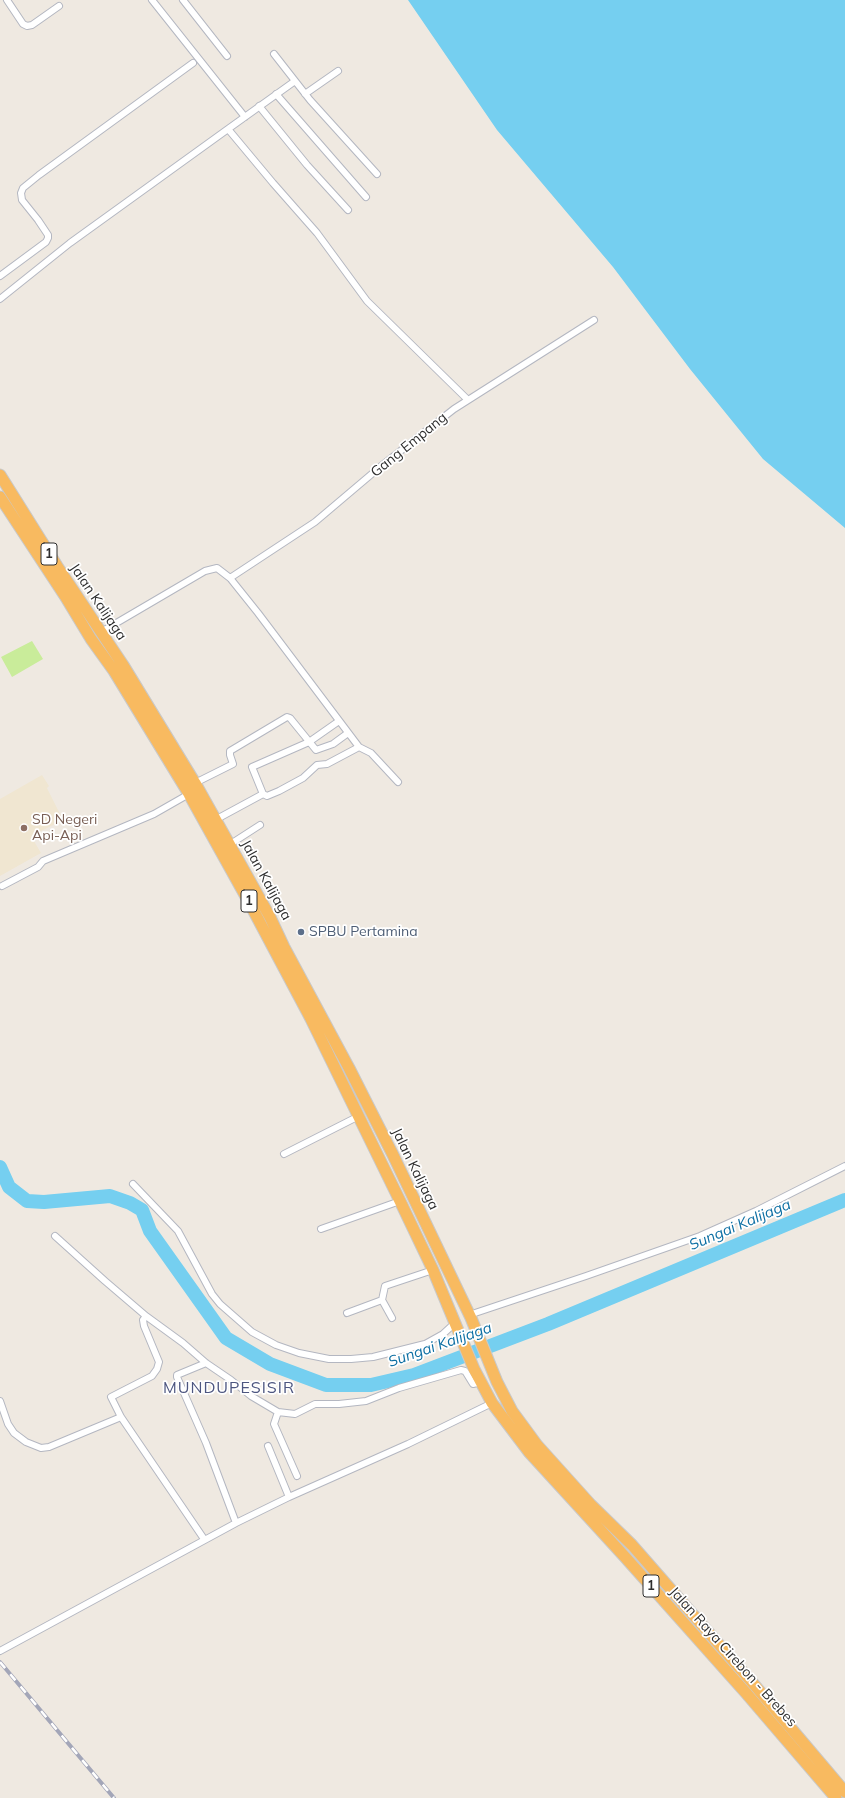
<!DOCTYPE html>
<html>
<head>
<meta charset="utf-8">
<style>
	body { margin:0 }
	canvas { display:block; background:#efe9e1 }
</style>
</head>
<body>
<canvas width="845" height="1798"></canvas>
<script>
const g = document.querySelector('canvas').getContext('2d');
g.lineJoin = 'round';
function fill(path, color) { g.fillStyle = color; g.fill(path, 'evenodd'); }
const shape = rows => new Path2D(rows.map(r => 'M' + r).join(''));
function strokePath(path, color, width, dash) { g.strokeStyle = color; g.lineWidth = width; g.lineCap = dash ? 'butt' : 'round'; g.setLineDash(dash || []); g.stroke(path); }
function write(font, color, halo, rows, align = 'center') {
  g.font = font + ' Mulish,sans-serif'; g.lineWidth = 3.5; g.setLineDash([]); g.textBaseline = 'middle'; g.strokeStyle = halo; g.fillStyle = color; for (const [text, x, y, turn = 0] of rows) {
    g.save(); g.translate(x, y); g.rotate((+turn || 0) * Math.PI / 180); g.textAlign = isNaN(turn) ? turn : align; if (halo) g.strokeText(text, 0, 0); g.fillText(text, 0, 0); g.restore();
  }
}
fill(shape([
	[42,775,49,786,47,788,63,820,31,836,41,853,0,876,0,799]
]), '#f0e6d1');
fill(shape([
	[32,641,43,659,12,677,1,657]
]), '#c9ec9a');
fill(shape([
	[408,0,845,0,845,528,763,459,690,369,613,267,497,130]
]), '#75cff0');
strokePath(shape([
	[0,1167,9,1187,27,1201,44,1202,110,1196,130,1203,142,1210,150,1231,226,1338,270,1364,326,1385,371,1385,414,1375,548,1324,845,1200]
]), '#75cff0', 14);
const minor = shape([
	[7,0,23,24,27,26,32,25,59,6],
	[152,0,245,117],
	[183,0,227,56],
	[274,54,310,100,377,174],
	[295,81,228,129,273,183,317,233,367,301,468,400],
	[276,94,366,197],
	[305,94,338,71],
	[259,106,307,165,348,210],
	[0,276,46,242,48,238,48,235,38,220,22,200,21,193,23,188,39,175,193,63],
	[0,299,70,243,228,129],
	[230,578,315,522,380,467,454,409,594,320],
	[101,632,205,571,217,568,230,578,258,613,359,747,371,753,398,782],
	[195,783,233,764,230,755,230,751,287,717,290,718,316,750,333,744,348,733],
	[263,794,252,767,309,742,339,721],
	[215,820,263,794,267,796,279,791,303,778,317,765,327,764,359,747],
	[229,845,260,825],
	[2,886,38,867,43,861,154,814,189,794],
	[284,1154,359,1116],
	[133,1184,178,1231,212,1294,220,1304,252,1332,276,1345,299,1353,329,1359,351,1359,373,1357,425,1344,443,1334,455,1323],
	[321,1229,400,1201],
	[55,1236,105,1281,146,1316],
	[347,1313,382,1300],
	[469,1315,586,1276,700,1236,756,1211,845,1166],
	[392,1318,382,1300,385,1286,433,1270],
	[206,1363,177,1375,177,1377,206,1443,236,1523],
	[0,1401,8,1424,14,1433,26,1442,41,1448,49,1447,121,1417],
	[278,1412,274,1424,297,1476],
	[268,1446,289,1497],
	[204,1539,121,1417,111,1397,152,1376,157,1369,159,1362,144,1326,143,1320,146,1316,183,1343,206,1363,231,1380,251,1396,278,1412,295,1414,315,1404,339,1404,366,1401,399,1388,461,1370,465,1371,473,1384,481,1382],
	[0,1651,236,1523,289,1497,408,1444,492,1403]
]);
const trunk = shape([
	[0,475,57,566,123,665,195,783,270,917,284,947,349,1068,393,1155,471,1318,497,1382,512,1411,537,1445,591,1505,632,1545,751,1681,845,1792],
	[0,497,65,596,91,639,114,671,189,794,249,902,311,1019,400,1201,433,1270,474,1369,492,1403,529,1452,625,1557,746,1693,836,1798]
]);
strokePath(minor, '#b4b7c1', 8);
strokePath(trunk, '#c9c9c9', 13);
strokePath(minor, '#fff', 6);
strokePath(trunk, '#f8ba60', 11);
const rail = shape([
	[0,1662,114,1798]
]);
strokePath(rail, '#a3a6b8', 4);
strokePath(rail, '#fff', 2.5, [8]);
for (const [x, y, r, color] of [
	[24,828,4,"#8d6e63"],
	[301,932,4,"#5c6f8a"]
]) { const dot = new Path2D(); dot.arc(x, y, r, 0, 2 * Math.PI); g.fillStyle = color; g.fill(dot); strokePath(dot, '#fff', 1.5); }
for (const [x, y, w] of [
	[49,554,16],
	[249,901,16],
	[651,1586,16]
]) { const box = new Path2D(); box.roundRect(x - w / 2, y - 11, w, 22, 3); g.fillStyle = '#fff'; g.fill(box); strokePath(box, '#2e2e2e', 1); }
write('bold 13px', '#2e2e2e', null, [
	["1",49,554],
	["1",249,901],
	["1",651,1586]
]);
write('14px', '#2e2e2e', '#fff', [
	["Gang Empang",409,445,-39],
	["Jalan Kalijaga",98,602,56],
	["Jalan Kalijaga",266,880,61],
	["Jalan Kalijaga",415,1169,64],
	["Jalan Raya Cirebon - Brebes",733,1657,48]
]);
write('14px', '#785e54', '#fff', [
	["SD Negeri",32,820],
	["Api-Api",32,836]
], 'left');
write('14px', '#4e5e75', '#fff', [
	["SPBU Pertamina",309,932]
], 'left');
write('italic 15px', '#0d6fa3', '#fff', [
	["Sungai Kalijaga",740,1225,-23],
	["Sungai Kalijaga",440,1345,-19]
]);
g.letterSpacing = '1px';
write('16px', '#4d5680', '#fff', [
	["MUNDUPESISIR",229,1388]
]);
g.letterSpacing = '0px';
</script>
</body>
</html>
